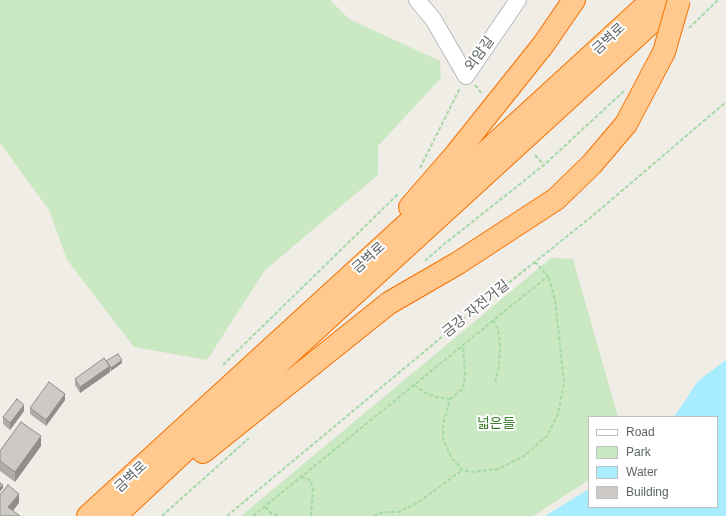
<!DOCTYPE html>
<html>
<head>
<meta charset="utf-8">
<style>
	body { margin:0 }
	#map { position:relative; width:726px; height:516px; overflow:hidden; background:#f0ece6; font-family:Arial,sans-serif }
	canvas { display:block }
	.legend { position:absolute; left:588px; top:416px; width:130px; height:92px; box-sizing:border-box; background:#fff; border:1px solid #bec1c2; margin:0; padding:5px 7px; list-style:none; font-size:12px; color:#5d6467 }
	.legend li { display:flex; align-items:center; gap:8px; height:20px }
	.legend b { width:20px; border:1px solid #bec1c2 }
</style>
</head>
<body>
<div id="map">
<canvas width="726" height="516"></canvas>
<ul class="legend">
<li><b style="height:5px;background:#fff"></b>Road</li>
<li><b style="height:11px;background:#cae8c2"></b>Park</li>
<li><b style="height:11px;background:#a7ecff"></b>Water</li>
<li><b style="height:11px;background:#cdc9c5"></b>Building</li>
</ul>
</div>
<script>
const g = document.querySelector('canvas').getContext('2d');
g.lineJoin = 'round';
function fill(path, color) { g.fillStyle = color; g.fill(path, 'evenodd'); }
const shape = rows => new Path2D(rows.map(r => 'M' + r).join(''));
function strokePath(path, color, width, dash) { g.strokeStyle = color; g.lineWidth = width; g.lineCap = dash ? 'butt' : 'round'; g.setLineDash(dash || []); g.stroke(path); }
function write(font, color, halo, rows, align = 'center') {
  g.font = font + ' Arial,"Noto Sans KR",sans-serif'; g.lineWidth = 4; g.setLineDash([]); g.textBaseline = 'middle'; g.strokeStyle = halo; g.fillStyle = color; for (const [text, x, y, turn = 0] of rows) {
    g.save(); g.translate(x, y); g.rotate((+turn || 0) * Math.PI / 180); g.textAlign = isNaN(turn) ? turn : align; if (halo) g.strokeText(text, 0, 0); g.fillText(text, 0, 0); g.restore();
  }
}
fill(shape([
	[0,0,330,0,349,19,440,61,441,78,378,146,378,175,265,270,207,360,134,347,67,260,49,210,0,143],
	[551,258,573,259,618,417,589,417,589,480,533,516,241,516]
]), '#cae8c2');
fill(shape([
	[726,360,726,516,545,516,589,489,589,507,717,507,717,417,674,417,698,381]
]), '#a7ecff');
const minor = shape([
	[417,0,433,19,466,76,518,0]
]);
const highway = shape([
	[410,207,456,154,543,45,574,0],
	[203,452,389,303],
	[88,516,652,0],
	[115,516,258,382,676,0]
]);
strokePath(minor, '#b6babd', 18);
strokePath(highway, '#f67200', 24);
strokePath(shape([
	[689,28,718,0],
	[475,85,482,94],
	[535,155,544,165],
	[420,168,460,88],
	[425,261,443,245,544,165,624,91],
	[493,320,498,329,500,347,499,366,495,383],
	[223,365,398,194],
	[414,385,424,392,436,397,450,399,443,425,443,439,451,457,462,470,472,472,498,469,524,456,547,436,558,414,564,383,555,299,548,276],
	[450,399,463,389,465,375,463,345],
	[301,477,310,480,313,488,311,516],
	[265,507,272,514,281,516],
	[162,516,249,438],
	[227,516,467,316,590,218,726,102],
	[253,516,548,276,535,262],
	[374,516,383,512,399,512,419,502,462,470]
]), '#a5daa6', 2, [4, 2]);
strokePath(minor, '#fff', 16);
strokePath(highway, '#ffc98e', 22);
const highwayBridge = shape([
	[389,303,458,263,556,199,592,164,626,124,664,52,679,0]
]);
strokePath(highwayBridge, '#f67200', 24, []);
strokePath(highwayBridge, '#ffc98e', 22);
fill(shape([
	[106,361,122,363,111,371,110,369,110,372,80,393,75,385,75,379],
	[65,400,46,426,30,414,30,408],
	[24,411,10,430,3,424,3,417],
	[41,446,15,482,0,471,0,451]
]), '#b0ada9');
fill(shape([
	[122,360,122,363,111,371,111,368],
	[110,366,110,372,80,393,80,387],
	[65,394,65,400,46,426,46,420],
	[24,405,24,411,10,430,10,423],
	[41,436,41,446,15,482,15,472],
	[3,485,3,488,0,492,0,488],
	[19,494,19,503,9,516,8,507]
]), '#908d8a');
const building = shape([
	[118,354,122,360,111,368,106,361,118,354],
	[104,358,110,366,80,387,75,379,104,358],
	[49,382,65,394,46,420,30,408,49,382],
	[17,399,24,405,10,423,3,417,17,399],
	[21,422,41,436,15,472,0,461,0,451,21,422],
	[0,483,3,485,0,488,0,483],
	[8,485,19,494,8,507,20,516,0,516,0,495,8,485]
]);
fill(building, '#cdc9c5');
strokePath(building, '#908d8a', 1);
write('14px', '#5d6467', '#fff', [
	["금벽로",609,39,-43],
	["외암길",480,54,-54],
	["금벽로",369,258,-42],
	["금강 자전거길",476,309,-39],
	["금벽로",131,477,-43]
]);
write('14px', '#408231', '#fff', [
	["넓은들",496,424]
]);
</script>
</body>
</html>
